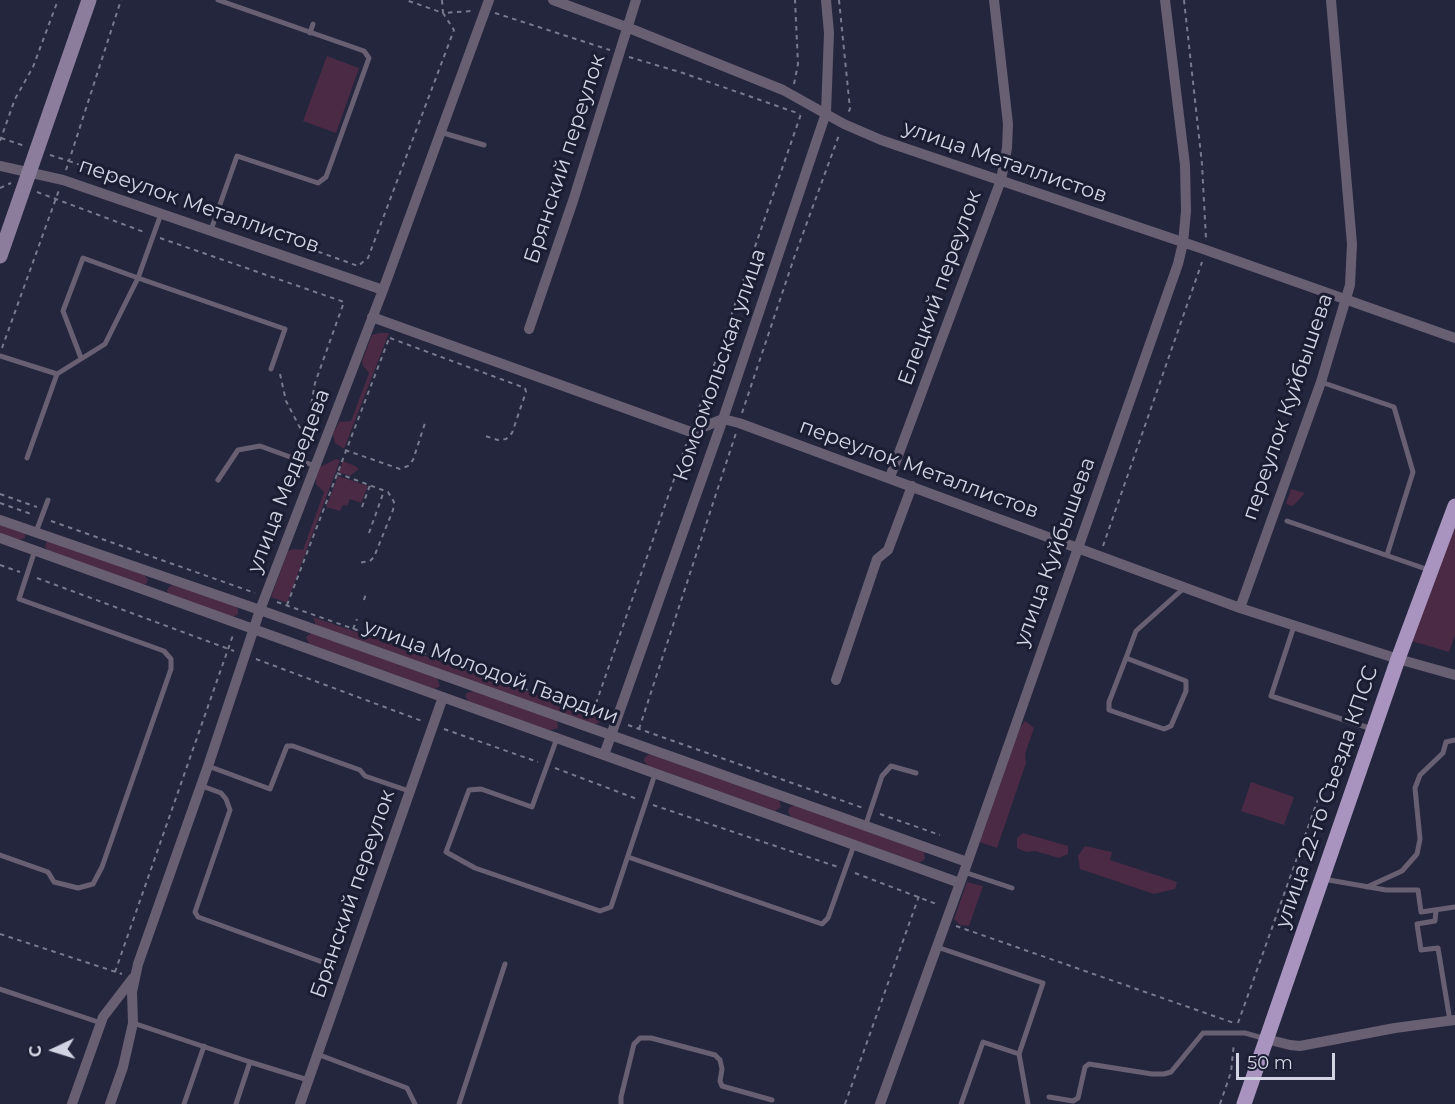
<!DOCTYPE html>
<html>
<head>
<meta charset="utf-8">
<style>
	body { margin:0 }
	#map { position:relative; width:1455px; height:1104px; overflow:hidden; background:#24263d; font-family:Montserrat,sans-serif }
	canvas { display:block }
	.north { position:absolute; left:24px; top:1020px; width:60px; height:60px; -webkit-text-stroke:4px #1b1d33; paint-order:stroke; rotate:266deg; font-size:16px; font-weight:700; line-height:24px; text-align:center; color:#d2d4e3 }
	.north::after { content:''; display:block; margin:auto; width:21px; height:27px; background:#d2d4e3; clip-path:polygon(50% 0,100% 100%,50% 72%,0 100%) }
	.scale { position:absolute; left:1236px; top:1053px; width:99px; height:27px; box-sizing:border-box; border:3px solid #d2d4e3; border-top:0; padding-left:8px; font-size:18px; line-height:21px; white-space:nowrap; color:#d2d4e3; -webkit-text-stroke:4px #1b1d33; paint-order:stroke }
</style>
</head>
<body>
<div id="map">
<canvas width="1455" height="1104"></canvas>
<div class="north">С</div>
<div class="scale">50 m</div>
</div>
<script>
const g = document.querySelector('canvas').getContext('2d');
g.lineJoin = 'round';
function fill(path, color) { g.fillStyle = color; g.fill(path, 'evenodd'); }
const shape = rows => new Path2D(rows.map(r => 'M' + r).join(''));
function strokePath(path, color, width, dash) { g.strokeStyle = color; g.lineWidth = width; g.lineCap = dash ? 'butt' : 'round'; g.setLineDash(dash || []); g.stroke(path); }
function write(font, color, halo, rows, align = 'center') {
  g.font = font + ' Montserrat,sans-serif'; g.lineWidth = 6; g.setLineDash([]); g.textBaseline = 'middle'; g.strokeStyle = halo; g.fillStyle = color; for (const [text, x, y, turn = 0] of rows) {
    g.save(); g.translate(x, y); g.rotate((+turn || 0) * Math.PI / 180); g.textAlign = isNaN(turn) ? turn : align; if (halo) g.strokeText(text, 0, 0); g.fillText(text, 0, 0); g.restore();
  }
}
fill(shape([
	[327,56,359,68,336,133,303,121],
	[379,333,389,333,344,449,335,443,333,434,339,422,351,421,369,373,363,366,362,361,372,335],
	[336,459,340,460,287,603,271,597,288,551,294,549,303,550,324,492,316,484,316,477,320,467],
	[343,461,355,466,359,469,350,476,338,472],
	[338,476,368,486,361,503,350,499,347,506,343,505,340,511,326,507],
	[1291,489,1305,493,1293,506,1286,504],
	[1455,507,1455,635,1449,652,1405,639],
	[0,523,23,531,25,534,25,538,19,540,0,534],
	[47,541,144,574,148,580,146,584,141,584,49,551,45,547],
	[173,585,236,606,238,609,238,614,233,617,169,595,167,590,169,587],
	[313,617,494,680,604,718,597,724,591,724,317,628],
	[311,633,437,678,440,686,435,689,309,644,306,637],
	[473,691,557,720,558,728,551,730,544,729,469,702,465,696,467,693],
	[1025,721,1034,728,1025,754,1026,763,997,848,980,842,1018,730],
	[650,754,779,800,781,807,775,811,648,766,644,761,645,757],
	[1251,782,1294,797,1284,825,1241,811],
	[794,805,921,850,924,852,925,859,919,863,792,818,788,812,789,808],
	[1023,833,1068,846,1068,854,1059,858,1035,851,1026,852,1017,848,1017,838],
	[1085,846,1112,852,1110,860,1177,882,1175,889,1154,894,1080,869,1078,856],
	[967,882,983,886,969,926,960,925,954,919]
]), '#4a2a45');
strokePath(shape([
	[442,0,443,13,472,11],
	[839,0,850,109,848,113],
	[1184,0,1202,164,1206,239],
	[495,13,610,50],
	[629,57,683,73,800,114],
	[794,84,798,64,795,0],
	[1,138,25,146],
	[0,141,15,99,33,67,58,0],
	[50,155,69,161,121,0],
	[66,170,69,161,119,179],
	[0,188,11,183],
	[37,192,144,232],
	[225,218,358,266,368,258,454,30,443,13,406,0],
	[160,238,344,302,315,383,311,405,309,445],
	[390,338,525,388,526,392,512,433,506,439,498,440,485,436],
	[2,348,59,190],
	[280,374,286,401,309,445],
	[742,413,794,258,839,135],
	[696,417,801,114],
	[345,450,400,469,408,466,413,460,425,423],
	[337,473,388,492,394,502,393,510,374,557,370,561,358,563],
	[0,494,37,507],
	[0,503,34,515],
	[362,507,370,485],
	[51,521,255,593],
	[369,533,384,491],
	[1103,546,1202,262],
	[0,565,20,572],
	[37,578,234,651],
	[364,600,366,593],
	[277,602,605,717],
	[287,605,390,336],
	[353,629,357,619],
	[256,659,422,721],
	[593,712,687,442],
	[628,725,863,808],
	[444,729,538,762],
	[639,729,736,433],
	[555,768,637,799],
	[653,805,838,867],
	[880,814,940,835],
	[855,873,939,905],
	[956,926,1234,1023],
	[0,934,122,974],
	[115,972,233,635],
	[1238,1023,1322,788],
	[845,1104,919,896],
	[1220,1104,1231,1072,1234,1043]
]), '#787a8d', 2, [4.5, 4.5]);
strokePath(shape([
	[310,33,313,24],
	[440,132,484,145],
	[211,230,237,156,318,183,326,177,369,58,364,51,218,0],
	[0,356,57,374],
	[81,358,63,311,83,258,138,278,161,214],
	[1321,382,1394,407,1413,472,1387,555],
	[27,458,57,374,105,344,138,278,285,329,271,369],
	[218,480,238,450,260,446,315,466],
	[1287,521,1429,570],
	[36,532,48,500],
	[1294,626,1271,696,1372,729],
	[1126,658,1186,681,1186,691,1171,726,1164,729,1109,710,1109,702,1126,658,1136,631,1184,588],
	[557,738,532,807,481,789,469,790,446,852,475,868,600,911,611,907,655,774],
	[208,766,270,789,287,746,293,746,360,770,365,776,409,791],
	[202,786,221,793,226,799,230,810,195,912,198,917,325,963],
	[865,827,882,776,891,766,916,773],
	[0,855,48,872,54,882,78,888,93,884,102,867,171,669,171,659,164,651,19,599,35,550],
	[628,857,822,924,828,918,854,845],
	[964,872,1012,888],
	[1323,879,1386,890,1418,890,1421,912,1455,907],
	[1367,887,1402,871,1417,854,1420,839,1415,788,1420,775,1443,753,1446,742,1455,740],
	[1436,910,1435,921,1417,924,1421,950,1438,948,1450,1021],
	[937,947,1043,983,1019,1054,1028,1104],
	[0,989,101,1023],
	[133,1023,250,1062,236,1104],
	[317,1054,407,1088,415,1104],
	[250,1062,308,1080],
	[1049,1097,1073,1101,1078,1098,1085,1067,1089,1064,1152,1074,1164,1074,1171,1072,1203,1033,1245,1033,1266,1039],
	[184,1104,204,1046],
	[459,1104,505,964],
	[621,1104,621,1097,634,1044,640,1038,651,1038,715,1055,720,1060,722,1069,720,1081,722,1086,772,1100],
	[961,1104,983,1042,1019,1054]
]), '#685f73', 5);
strokePath(shape([
	[553,0,629,28,783,90,844,124,881,140,1206,250,1455,338],
	[0,166,63,180,383,290],
	[372,317,691,432,723,419,739,423,1240,608,1398,659,1455,675],
	[529,329,573,201,636,0],
	[890,477,1001,180,1007,148,1008,124,994,0],
	[0,520,260,610,967,862],
	[0,538,960,883],
	[1240,608,1321,382,1350,285,1352,244,1331,0],
	[836,680,877,559,888,550,912,486],
	[604,755,723,419,826,113,829,33,826,0],
	[1266,1039,1290,1045,1300,1046,1395,1028,1455,1020],
	[72,1104,103,1017,133,978],
	[110,1104,123,1067,133,1023,132,992,138,964,208,766,260,610,383,290,489,0],
	[300,1104,443,697],
	[880,1104,964,872,1178,264,1183,243,1186,211,1185,165,1165,0]
]), '#685f73', 10);
strokePath(shape([
	[0,256,89,0]
]), '#8c7d9d', 15);
strokePath(shape([
	[1244,1104,1398,659,1455,506]
]), '#a894be', 15);
write('21px', '#d2d4e3', '#1b1d33', [
	["Брянский переулок",565,159,-72],
	["улица Металлистов",1005,162,19],
	["переулок Металлистов",199,206,19],
	["Елецкий переулок",940,288,-70],
	["Комсомольская улица",720,365,-71],
	["переулок Куйбышева",1288,407,-71],
	["переулок Металлистов",919,469,20],
	["улица Медведева",289,481,-69],
	["улица Куйбышева",1055,552,-70],
	["улица Молодой Гвардии",491,672,20],
	["улица 22-го Съезда КПСС",1327,797,-71],
	["Брянский переулок",353,894,-71]
]);
</script>
</body>
</html>
